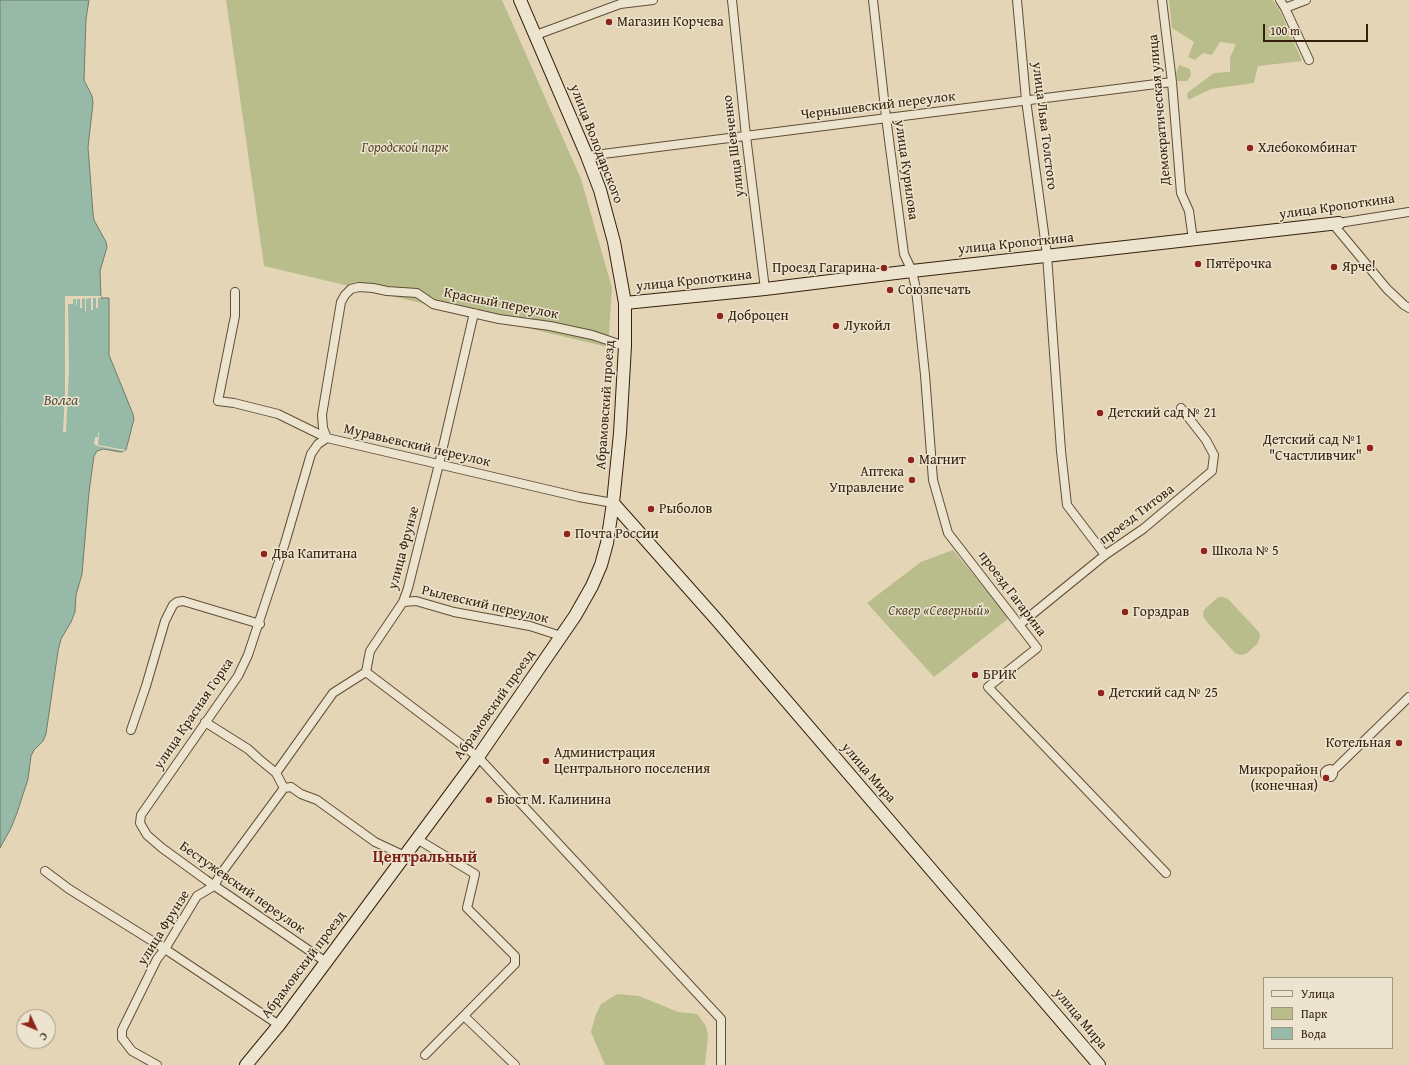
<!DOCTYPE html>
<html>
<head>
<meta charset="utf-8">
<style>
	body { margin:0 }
	#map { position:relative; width:1409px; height:1065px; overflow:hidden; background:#e4d5b6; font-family:"Gentium Book Plus",serif }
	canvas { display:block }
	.legend { position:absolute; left:1263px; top:977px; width:130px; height:72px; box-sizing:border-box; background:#ede4d0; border:1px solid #a39681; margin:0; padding:5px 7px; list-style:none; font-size:12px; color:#35210b }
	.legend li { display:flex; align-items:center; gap:8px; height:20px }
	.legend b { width:20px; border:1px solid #a39681 }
	.north { position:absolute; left:16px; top:1009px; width:40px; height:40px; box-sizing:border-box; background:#ede4d0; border:1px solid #a39681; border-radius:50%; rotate:134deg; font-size:11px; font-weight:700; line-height:16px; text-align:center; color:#35210b }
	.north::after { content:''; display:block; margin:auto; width:14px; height:18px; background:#8f2418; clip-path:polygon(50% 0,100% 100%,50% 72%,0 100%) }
	.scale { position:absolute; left:1263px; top:24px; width:105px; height:18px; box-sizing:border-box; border:2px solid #35210b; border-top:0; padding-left:5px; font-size:12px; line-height:14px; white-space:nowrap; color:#35210b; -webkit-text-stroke:3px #ede4d0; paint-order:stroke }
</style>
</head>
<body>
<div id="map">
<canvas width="1409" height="1065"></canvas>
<ul class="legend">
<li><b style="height:5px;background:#ede4d0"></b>Улица</li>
<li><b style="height:11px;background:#b9bc8b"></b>Парк</li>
<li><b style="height:11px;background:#97b9a8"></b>Вода</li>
</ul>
<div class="north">С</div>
<div class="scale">100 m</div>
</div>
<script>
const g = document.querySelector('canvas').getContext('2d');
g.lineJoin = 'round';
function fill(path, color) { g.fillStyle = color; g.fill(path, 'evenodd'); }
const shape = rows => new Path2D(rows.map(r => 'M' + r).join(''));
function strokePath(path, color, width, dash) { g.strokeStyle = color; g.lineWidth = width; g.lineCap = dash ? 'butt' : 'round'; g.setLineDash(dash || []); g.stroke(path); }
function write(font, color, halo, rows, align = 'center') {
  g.font = font + ' "Gentium Book Plus",serif'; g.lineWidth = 3; g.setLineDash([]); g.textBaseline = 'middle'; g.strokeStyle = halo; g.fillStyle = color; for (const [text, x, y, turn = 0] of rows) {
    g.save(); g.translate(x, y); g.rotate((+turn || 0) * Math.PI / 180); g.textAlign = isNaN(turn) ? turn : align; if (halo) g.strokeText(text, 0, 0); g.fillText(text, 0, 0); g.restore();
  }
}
fill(shape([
	[226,0,502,0,581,179,612,288,608,347,264,266],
	[1169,0,1273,0,1281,13,1302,61,1258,66,1254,83,1211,89,1188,100,1187,93,1214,73,1230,72,1230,58,1236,44,1220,42,1212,55,1203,53,1195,60,1188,57,1194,42,1172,28],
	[1179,65,1190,69,1191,75,1187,81,1177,81,1176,73],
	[953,550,1009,618,934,677,867,603,921,562],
	[1218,597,1223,597,1228,599,1259,632,1260,637,1258,643,1246,654,1240,655,1235,653,1206,621,1203,616,1204,610],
	[617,994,639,996,678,1012,697,1014,706,1026,708,1036,705,1065,605,1065,591,1032,596,1014,601,1004]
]), '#b9bc8b');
const water = shape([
	[0,0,89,0,86,19,84,80,92,96,93,103,88,147,93,213,94,220,106,242,107,247,100,271,101,298,109,298,109,355,133,414,134,419,126,450,121,452,103,449,97,451,94,456,89,492,82,574,76,595,75,612,71,622,61,639,58,651,46,734,43,741,34,750,31,756,28,779,17,813,11,828,0,848,0,0]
]);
fill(water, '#97b9a8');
strokePath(water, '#707c69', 1);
fill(shape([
	[65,296,101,296,101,298,98,298,98,308,96,308,96,298,93,298,93,310,91,310,91,298,86,299,86,311,85,311,85,298,82,299,82,308,80,308,80,299,77,299,77,305,76,305,76,299,73,299,73,304,68,304,69,371,66,432,63,432,65,394],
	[98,432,99,433,98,445,126,450,124,451,97,446,96,445,94,444,95,437,98,437]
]), '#e4d5b6');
const street = shape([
	[732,0,746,136,765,289],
	[873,0,886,117,904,254,912,271,916,289,925,375,933,480,948,533,1037,648,988,687,1166,873],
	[1017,0,1026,100,1047,255,1061,451,1067,505,1105,555],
	[1162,0,1172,82,1181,193,1189,211,1193,240],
	[1280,0,1285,8,1309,60],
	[1285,8,1306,0],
	[536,35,620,4,653,0],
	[587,156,1172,82],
	[1339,223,1409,212],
	[1333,224,1387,289,1404,305,1409,308],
	[235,292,235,316,218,401,234,403,278,414,327,438,579,497,613,503],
	[403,602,416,601,454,612,530,626,561,636],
	[1019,625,1105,555,1143,529,1212,471,1214,455,1206,440,1181,408],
	[366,672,478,757,721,1019,721,1065],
	[205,722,248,749,259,759,276,773,284,788],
	[131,730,146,686,165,621,173,605,177,602,183,601,260,624],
	[1333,771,1330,769,1327,770,1325,772,1325,775,1327,777,1331,777,1333,774,1333,771,1409,697],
	[276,773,333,693,366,672,370,651,403,602,408,588,439,464,474,313],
	[284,788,291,787,301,794,317,800,375,842,405,856],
	[417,839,475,874,467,908,515,956,515,964,425,1055],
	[45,871,69,889,165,949,279,1025],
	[326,962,206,880,162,848,147,835,140,823,141,815,238,676,248,655,285,543,311,454,318,444,327,438,323,428,322,415,341,302,345,295,351,289,359,287,373,288,387,291,417,293,433,304,499,319,550,326,592,335,625,346],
	[464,1016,515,1065],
	[157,1065,132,1051,122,1038,122,1030,157,959,165,949,197,896,214,886,220,875,284,788]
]);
const secondary = shape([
	[625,303,765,289,912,271,1339,223],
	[613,503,716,619,1099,1065],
	[246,1065,279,1025,326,962,478,757,533,677,575,616,592,586,601,565,607,543,613,503,620,433,625,346,625,303,614,242,600,190,587,156,520,0]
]);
strokePath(street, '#614e36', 10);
strokePath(secondary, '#35210b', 14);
strokePath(street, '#ede4d0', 8);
strokePath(secondary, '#ede4d0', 12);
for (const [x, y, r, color] of [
	[609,22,4,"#8f2418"],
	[1250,148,4,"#8f2418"],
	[1198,264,4,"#8f2418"],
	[1334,267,4,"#8f2418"],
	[884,268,4,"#8f2418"],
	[890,290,4,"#8f2418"],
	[720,316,4,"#8f2418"],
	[836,326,4,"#8f2418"],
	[1100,413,4,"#8f2418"],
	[1370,448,4,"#8f2418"],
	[911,460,4,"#8f2418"],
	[912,480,4,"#8f2418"],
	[651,509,4,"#8f2418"],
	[567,534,4,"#8f2418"],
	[1204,551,4,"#8f2418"],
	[264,554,4,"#8f2418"],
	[1125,612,4,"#8f2418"],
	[975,675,4,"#8f2418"],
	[1101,693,4,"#8f2418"],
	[1399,743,4,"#8f2418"],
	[546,761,4,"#8f2418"],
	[1326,778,4,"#8f2418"],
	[489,800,4,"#8f2418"]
]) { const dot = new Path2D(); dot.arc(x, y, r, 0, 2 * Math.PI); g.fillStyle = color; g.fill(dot); strokePath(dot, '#ede4d0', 1.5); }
write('14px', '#35210b', '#ede4d0', [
	["Магазин Корчева",617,22],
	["Хлебокомбинат",1258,148],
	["Пятёрочка",1206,264],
	["Ярче!",1342,267],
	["Проезд Гагарина",876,268,"right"],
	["Союзпечать",898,290],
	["Доброцен",728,316],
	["Лукойл",844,326],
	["Детский сад № 21",1108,413],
	["Детский сад №1",1362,440,"right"],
	["\"Счастливчик\"",1362,456,"right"],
	["Магнит",919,460],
	["Аптека",904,472,"right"],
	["Управление",904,488,"right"],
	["Рыболов",659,509],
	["Почта России",575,534],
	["Школа № 5",1212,551],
	["Два Капитана",272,554],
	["Горздрав",1133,612],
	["БРИК",983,675],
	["Детский сад № 25",1109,693],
	["Котельная",1391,743,"right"],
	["Администрация",554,753],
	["Центрального поселения",554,769],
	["Микрорайон",1318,770,"right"],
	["(конечная)",1318,786,"right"],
	["Бюст М. Калинина",497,800]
], 'left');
write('14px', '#35210b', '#ede4d0', [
	["Чернышевский переулок",878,106,-7],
	["Демократическая улица",1160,110,-95],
	["улица Льва Толстого",1044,126,83],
	["улица Володарского",596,144,69],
	["улица Шевченко",734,146,-97],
	["улица Курилова",906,170,82],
	["улица Кропоткина",1337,207,-8],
	["улица Кропоткина",1016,244,-6],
	["улица Кропоткина",694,281,-6],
	["Красный переулок",501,304,11],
	["Абрамовский проезд",606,405,-86],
	["Муравьевский переулок",417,446,13],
	["проезд Титова",1137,515,-37],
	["улица Фрунзе",404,548,-75],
	["проезд Гагарина",1012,594,53],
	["Рылевский переулок",485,605,13],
	["Абрамовский проезд",495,705,-55],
	["улица Красная Горка",194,714,-56],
	["улица Мира",868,773,49],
	["Бестужевский переулок",242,888,35],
	["улица Фрунзе",164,928,-58],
	["Абрамовский проезд",304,965,-53],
	["улица Мира",1080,1019,50]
]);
write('italic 14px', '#56482b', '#ede4d0', [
	["Городской парк",405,148],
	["Сквер «Северный»",939,611]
]);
write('italic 15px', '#524f3a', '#ede4d0', [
	["Волга",61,401]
]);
write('bold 16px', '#7a1f14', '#ede4d0', [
	["Центральный",425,858]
]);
</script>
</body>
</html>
